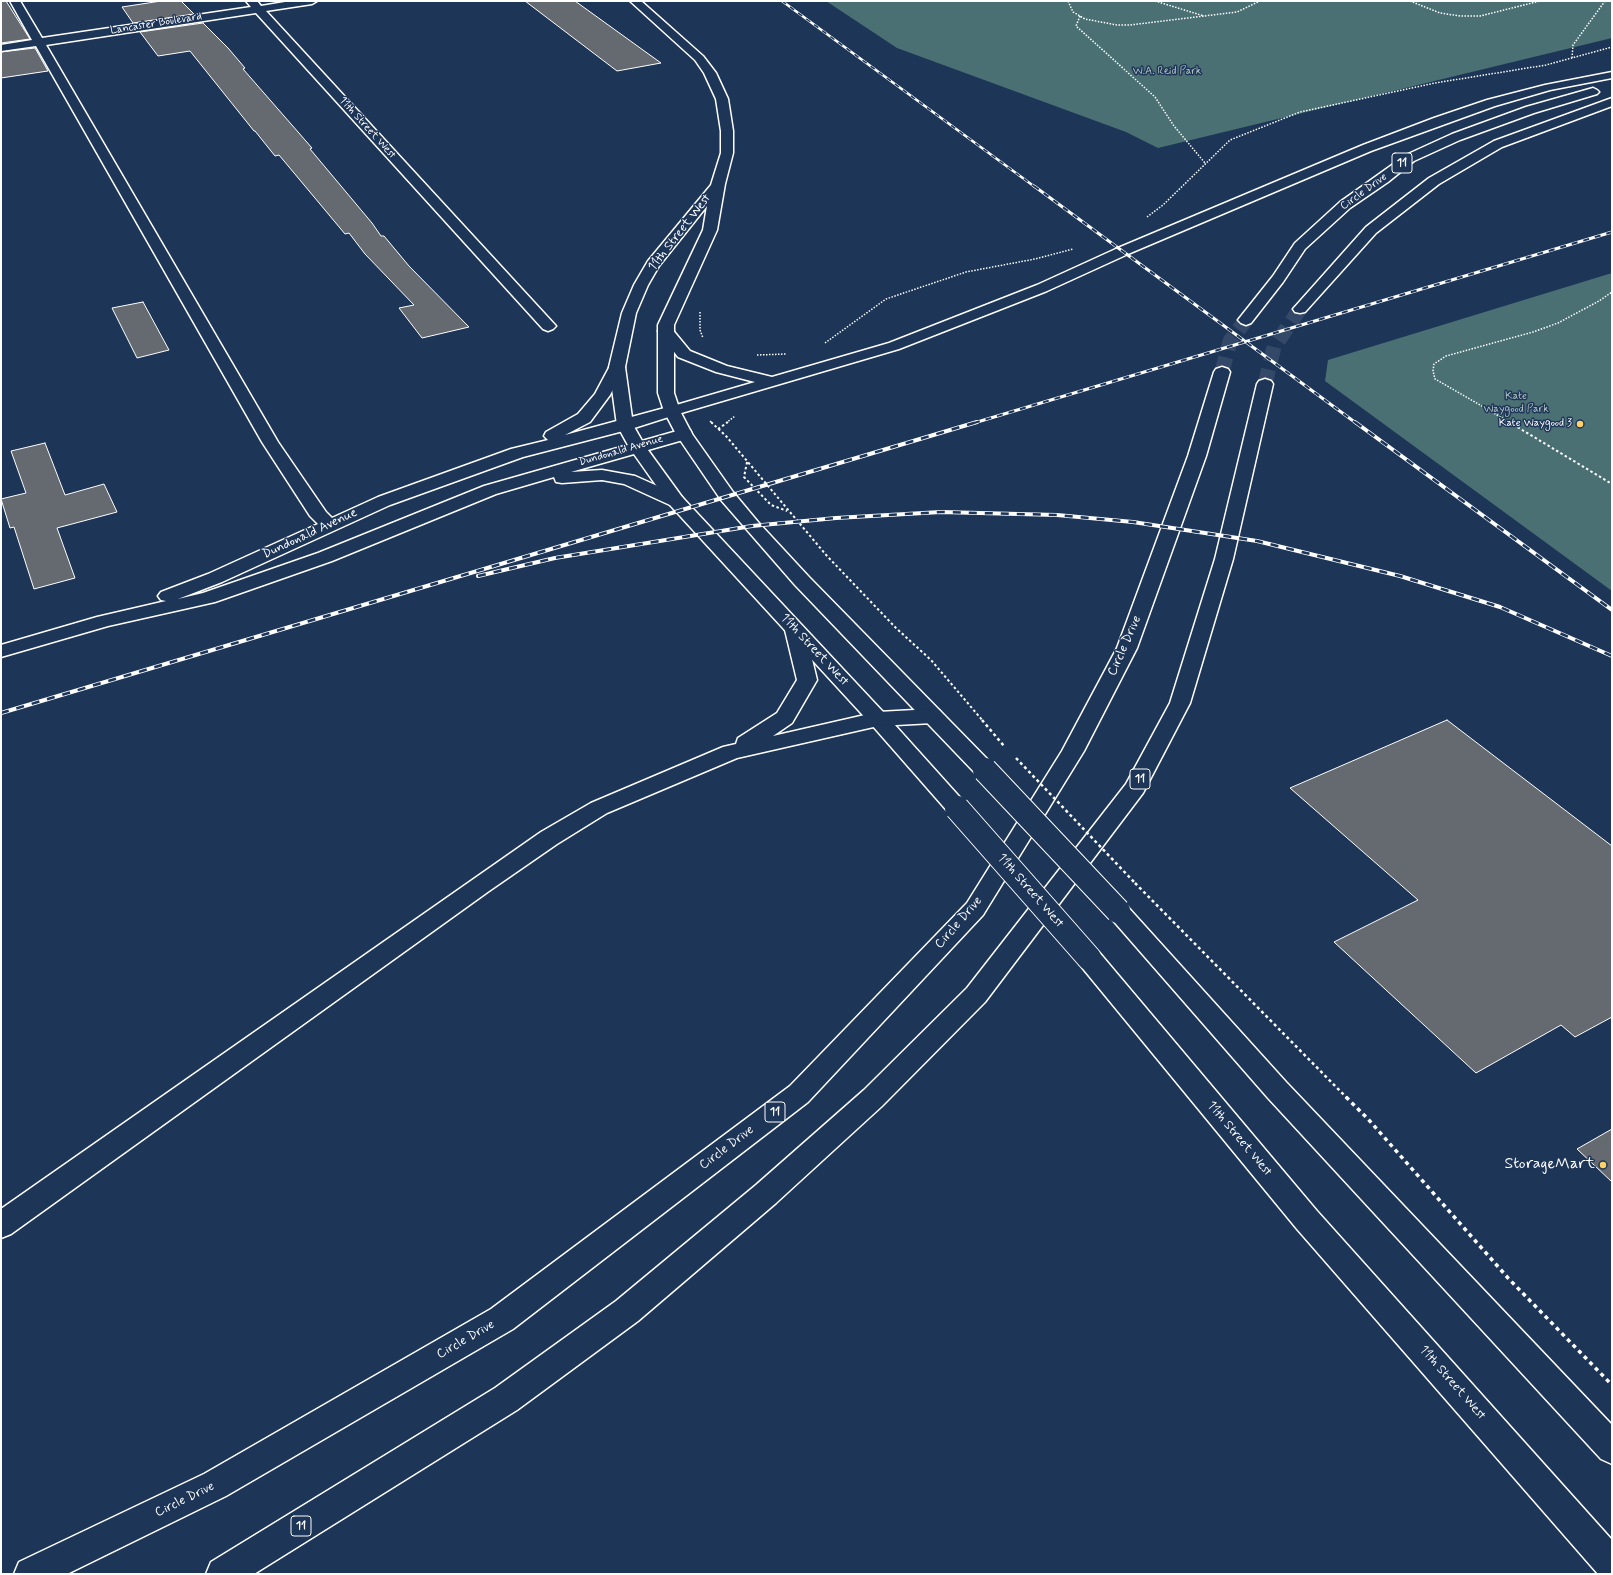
<!DOCTYPE html>
<html>
<head>
<meta charset="utf-8">
<style>
	body { margin:0 }
	#map { position:relative; width:1613px; height:1575px; overflow:hidden; background:#1d3557; font-family:Mynerve,sans-serif }
	canvas { display:block }
	.frame { position:absolute; inset:0; border:2px solid #fff; pointer-events:none }
</style>
</head>
<body>
<div id="map">
<canvas width="1613" height="1575"></canvas>
<div class="frame"></div>
</div>
<script>
const g = document.querySelector('canvas').getContext('2d');
g.lineJoin = 'round';
function fill(path, color) { g.fillStyle = color; g.fill(path, 'evenodd'); }
const shape = rows => new Path2D(rows.map(r => 'M' + r).join(''));
function strokePath(path, color, width, dash) { g.strokeStyle = color; g.lineWidth = width; g.lineCap = dash ? 'butt' : 'round'; g.setLineDash(dash || []); g.stroke(path); }
function write(font, color, halo, rows, align = 'center') {
  g.font = font + ' Mynerve,sans-serif'; g.lineWidth = 3; g.setLineDash([]); g.textBaseline = 'middle'; g.strokeStyle = halo; g.fillStyle = color; for (const [text, x, y, turn = 0] of rows) {
    g.save(); g.translate(x, y); g.rotate((+turn || 0) * Math.PI / 180); g.textAlign = isNaN(turn) ? turn : align; if (halo) g.strokeText(text, 0, 0); g.fillText(text, 0, 0); g.restore();
  }
}
fill(shape([
	[826,1,1612,1,1612,38,1158,148,1126,132,897,48],
	[1612,273,1612,591,1325,381,1328,360]
]), '#4a7073');
const building = shape([
	[1,1,6,1,30,39,1,43,1,1],
	[161,1,181,1,194,14,133,23,122,7,161,1],
	[525,1,575,1,661,63,617,71,525,1],
	[203,23,228,48,245,68,243,69,312,148,310,149,372,223,381,236,384,236,409,266,469,327,422,338,399,308,414,305,365,254,349,233,345,234,279,155,275,156,255,131,254,131,190,51,158,56,140,32,203,23],
	[35,48,48,71,1,78,1,52,35,48],
	[143,302,169,350,137,358,112,308,143,302],
	[45,443,65,495,104,484,117,512,57,528,75,578,34,589,14,527,10,528,1,499,26,493,11,451,45,443],
	[1447,720,1612,846,1612,1017,1575,1037,1561,1025,1476,1073,1334,942,1418,900,1290,788,1447,720],
	[1612,1129,1612,1182,1577,1149,1612,1129]
]);
fill(building, '#656a70');
strokePath(building, '#fff', 1);
strokePath(shape([
	[1222,372,1230,341,1246,320],
	[1265,384,1274,347,1300,309]
]), '#344968', 15, [15, 8]);
const minor = shape([
	[10,1,20,1,42,38,251,7,246,1,257,1,261,6,291,1,317,1,312,4,266,11,556,326,553,329,548,331,543,329,256,13,46,45,278,442,326,512,332,518,378,497,511,449,548,440,544,436,546,432,578,414,595,394,611,364,617,362,623,364,625,367,610,395,590,422,565,435,672,406,678,408,680,411,678,414,631,429,523,457,390,505,222,582,178,599,203,593,318,553,484,486,684,429,690,430,692,434,690,438,571,472,602,470,635,476,682,497,685,501,682,505,676,506,670,505,624,484,602,480,562,483,556,482,554,477,496,494,332,561,215,602,108,626,1,657,1,645,97,617,166,601,161,600,158,596,161,592,208,574,318,524,310,516,262,442,36,46,1,51,1,45,32,40,10,1]
]);
const major = shape([
	[630,1,641,1,703,56,716,73,728,99,733,131,733,153,725,184,717,230,674,325,674,393,680,411,692,434,733,492,758,522,809,577,993,765,996,770,993,775,985,777,977,775,795,585,721,500,676,434,664,411,658,393,658,325,703,230,707,206,659,266,648,285,636,313,625,367,633,425,645,446,682,497,885,714,965,803,968,808,965,813,957,816,949,813,871,724,670,505,629,447,617,425,609,367,622,313,634,285,648,261,711,185,721,153,721,131,716,99,704,73,695,60,630,1],
	[1118,902,1126,905,1286,1082,1612,1425,1612,1464,1601,1459,1268,1098,1110,917,1106,911,1110,905,1118,902],
	[1089,949,1098,951,1317,1211,1612,1540,1612,1574,1598,1574,1297,1229,1080,965,1077,958,1080,951,1089,949]
]);
const highway = shape([
	[1612,72,1612,78,1550,90,1495,106,1371,151,1128,254,1047,291,899,349,678,414,672,416,666,414,664,411,666,408,755,382,716,372,678,357,658,331,661,328,666,326,671,328,690,351,727,366,772,377,889,343,1037,285,1118,248,1363,145,1434,118,1487,100,1545,85,1612,72],
	[1593,88,1597,90,1599,92,1597,94,1534,113,1460,140,1414,161,1388,182,1350,208,1305,249,1283,282,1251,323,1246,325,1241,323,1238,320,1273,276,1295,243,1340,202,1406,155,1452,134,1526,107,1593,88],
	[1612,98,1612,106,1502,147,1439,184,1376,233,1305,312,1300,313,1295,312,1293,309,1366,227,1429,178,1494,141,1612,98],
	[1222,367,1228,369,1230,372,1206,456,1137,648,1084,751,983,915,808,1102,513,1329,226,1496,67,1574,14,1574,19,1562,204,1474,491,1309,790,1086,967,903,1062,751,1117,648,1188,456,1214,372,1216,369,1222,367],
	[1265,379,1271,381,1273,384,1233,559,1190,703,1143,793,985,1002,882,1106,776,1203,638,1321,517,1410,254,1574,206,1574,211,1562,495,1388,616,1301,756,1185,864,1090,967,988,1126,784,1170,703,1215,559,1257,384,1259,381,1265,379],
	[795,624,802,626,805,630,817,680,792,723,773,736,878,712,933,709,940,711,943,716,940,721,933,723,878,726,737,758,607,813,557,844,489,891,11,1234,1,1238,1,1209,541,832,591,803,723,747,736,744,738,738,777,713,797,680,785,630,788,626,795,624]
]);
strokePath(minor, '#fff', 3);
strokePath(major, '#fff', 3);
strokePath(highway, '#fff', 3);
strokePath(shape([
	[1068,1,1073,12,1085,19,1117,25,1130,25,1237,12,1260,1],
	[1155,1,1204,16],
	[1410,1,1440,13,1460,16,1480,16,1540,1],
	[1080,16,1076,26,1155,97,1174,126,1205,163],
	[1572,58,1573,45,1605,1],
	[1147,217,1163,205,1230,140,1300,112,1435,83,1546,65,1612,47],
	[700,312,700,330,703,338],
	[825,343,886,299,966,272,1035,259,1073,249],
	[757,355,786,354],
	[710,421,712,423],
	[726,423,735,416],
	[1511,423,1435,379,1433,371,1434,364,1446,356,1533,332,1558,323,1599,301,1612,292]
]), '#fff', 1.5, [1.5, 1.5]);
strokePath(shape([
	[711,422,726,436,827,556,896,628,931,660,983,721],
	[1509,422,1612,484],
	[718,429,728,422],
	[747,462,744,477,771,505,787,511]
]), '#fff', 2, [2.5, 2.5]);
strokePath(shape([
	[982,720,1004,746],
	[1135,883,1347,1098]
]), '#fff', 2.5, [3, 3]);
strokePath(shape([
	[1346,1097,1368,1119,1508,1278,1612,1385]
]), '#fff', 3.5, [4, 4]);
fill(minor, '#1d3557');
fill(major, '#1d3557');
fill(highway, '#1d3557');
const railFar2 = shape([
	[782,1,1035,187]
]);
const railFar1 = shape([
	[1034,186,1356,423],
	[974,423,1612,232]
]);
const rail = shape([
	[1355,422,1612,610],
	[478,576,555,558,752,526,836,518,941,512,1057,515,1133,522,1257,541,1400,576,1500,607,1612,656],
	[1,713,977,422]
]);
strokePath(railFar2, '#fff', 2.5);
strokePath(railFar1, '#fff', 3);
strokePath(rail, '#fff', 4);
strokePath(railFar2, '#1d3557', 1.5, [5]);
strokePath(railFar1, '#1d3557', 2, [6]);
strokePath(rail, '#1d3557', 2.5, [8]);
const majorBridge = shape([
	[985,770,1118,911],
	[957,808,1089,958]
]);
strokePath(majorBridge, '#fff', 26, []);
strokePath(shape([
	[1016,758,1135,883]
]), '#fff', 2.5, [3, 3]);
strokePath(majorBridge, '#1d3557', 24);
for (const [x, y, r, color] of [
	[1580,424,4,"#ffd166"],
	[1603,1165,4,"#ffd166"]
]) { const dot = new Path2D(); dot.arc(x, y, r, 0, 2 * Math.PI); g.fillStyle = color; g.fill(dot); strokePath(dot, '#1d3557', 1.5); }
write('11px', '#fff', '#1d3557', [
	["Lancaster Boulevard",156,24,-9],
	["11th Street West",367,128,48],
	["Circle Drive",1364,192,-36],
	["Dundonald Avenue",621,451,-16]
]);
write('11px', '#b7c6c7', '#1d3557', [
	["W.A. Reid Park",1167,72],
	["Kate",1516,397],
	["Waygood Park",1516,410]
]);
write('11px', '#fff', '#1d3557', [
	["Kate Waygood 3",1572,424]
], 'right');
for (const [x, y, w] of [
	[1402,163,20],
	[1140,779,20],
	[775,1112,20],
	[301,1526,20]
]) { const box = new Path2D(); box.roundRect(x - w / 2, y - 10, w, 20, 3); g.fillStyle = '#1d3557'; g.fill(box); strokePath(box, '#fff', 1); }
write('bold 12px', '#fff', null, [
	["11",1402,163],
	["11",1140,779],
	["11",775,1112],
	["11",301,1526]
]);
write('13px', '#fff', '#1d3557', [
	["11th Street West",680,233,-52],
	["Dundonald Avenue",310,534,-25],
	["Circle Drive",1125,646,-66],
	["11th Street West",814,650,47],
	["11th Street West",1030,891,49],
	["Circle Drive",959,923,-49],
	["11th Street West",1239,1139,50],
	["Circle Drive",727,1148,-37],
	["Circle Drive",466,1340,-30],
	["11th Street West",1452,1383,49],
	["Circle Drive",185,1500,-26]
]);
write('16px', '#fff', '#1d3557', [
	["StorageMart",1595,1165]
], 'right');
</script>
</body>
</html>
